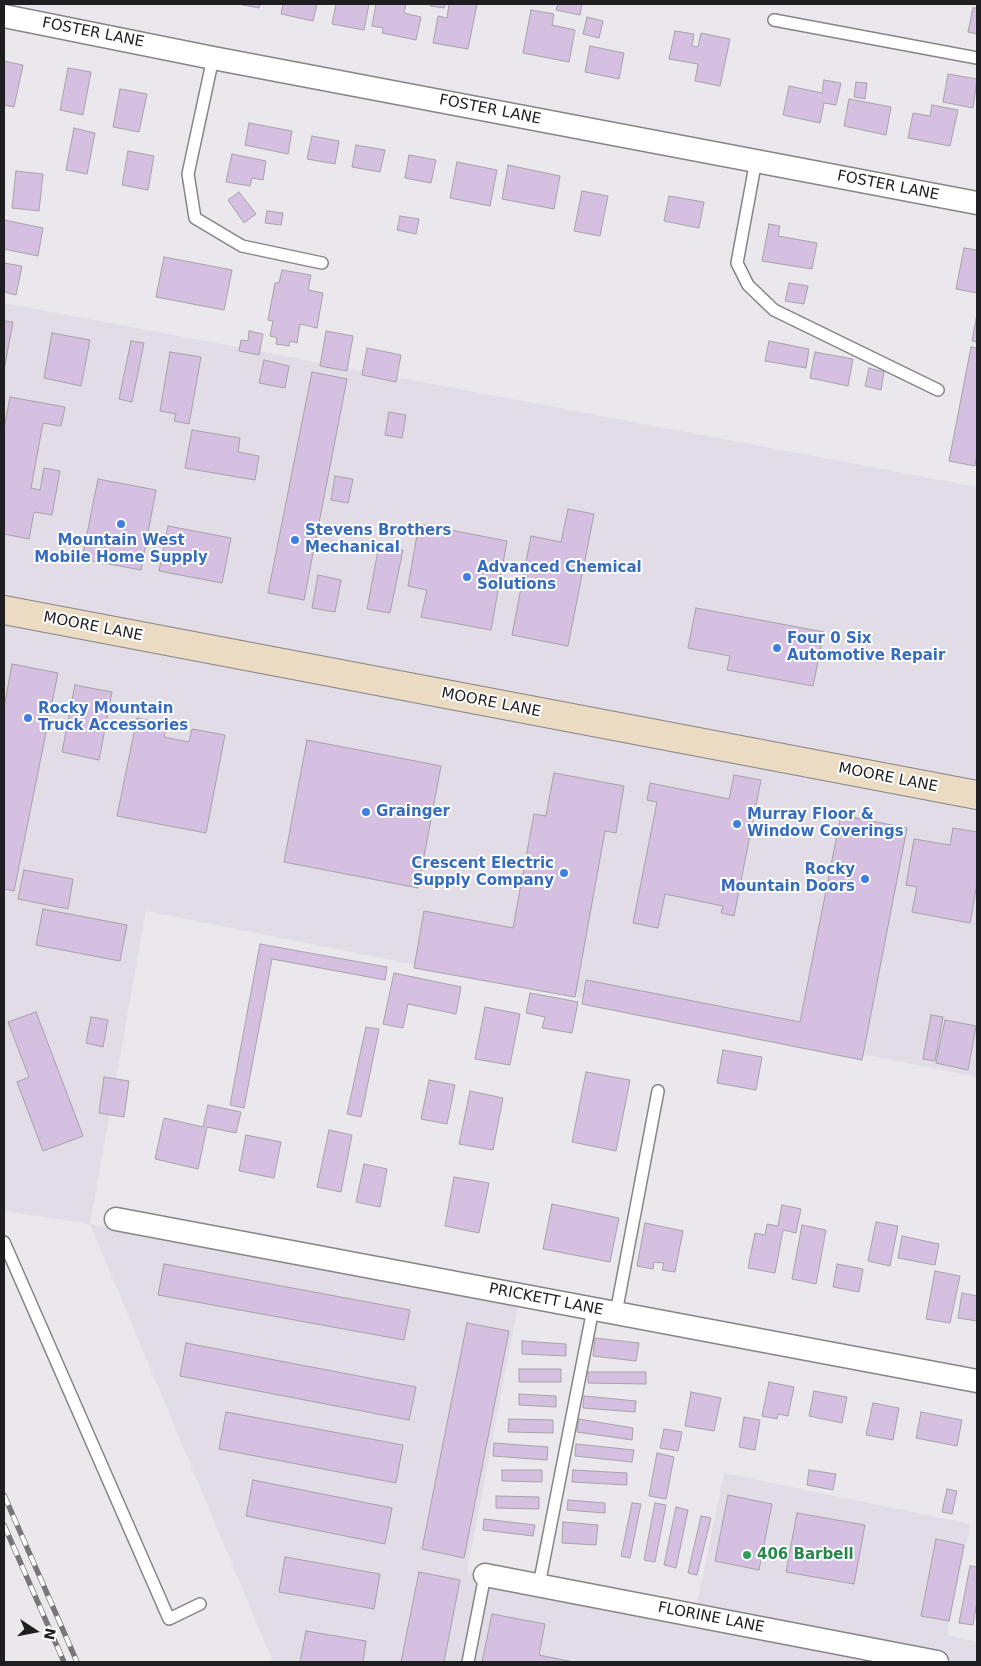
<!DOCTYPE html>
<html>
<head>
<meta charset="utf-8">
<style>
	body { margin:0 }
	#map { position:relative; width:981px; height:1666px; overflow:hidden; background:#eae8ec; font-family:"DejaVu Sans",sans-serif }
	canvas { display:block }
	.frame { position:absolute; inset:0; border:5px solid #1e1d1f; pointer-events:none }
	.north { position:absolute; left:10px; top:1606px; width:50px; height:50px; -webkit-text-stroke:4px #fff; paint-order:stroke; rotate:101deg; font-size:14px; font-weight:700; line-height:20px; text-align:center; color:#1e1d1f }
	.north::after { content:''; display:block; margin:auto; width:18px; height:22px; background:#1e1d1f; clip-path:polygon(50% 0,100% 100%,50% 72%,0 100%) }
</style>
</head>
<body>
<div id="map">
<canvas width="981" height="1666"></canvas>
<div class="frame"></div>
<div class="north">N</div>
</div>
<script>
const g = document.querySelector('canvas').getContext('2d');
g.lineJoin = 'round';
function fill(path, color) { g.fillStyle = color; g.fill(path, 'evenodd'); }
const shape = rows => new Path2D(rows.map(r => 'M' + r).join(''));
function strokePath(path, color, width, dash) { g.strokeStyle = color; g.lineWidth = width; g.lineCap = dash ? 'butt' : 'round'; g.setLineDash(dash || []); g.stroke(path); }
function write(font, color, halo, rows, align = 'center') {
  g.font = font + ' "DejaVu Sans",sans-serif'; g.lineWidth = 4; g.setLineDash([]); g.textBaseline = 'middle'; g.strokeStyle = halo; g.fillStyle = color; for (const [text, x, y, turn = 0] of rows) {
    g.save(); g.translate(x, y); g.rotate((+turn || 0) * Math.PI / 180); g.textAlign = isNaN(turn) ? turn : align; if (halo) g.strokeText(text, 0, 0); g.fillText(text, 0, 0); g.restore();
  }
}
fill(shape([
	[4,303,977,487,977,1077,146,911,90,1224,518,1306,467,1572,695,1614,724,1473,970,1524,947,1635,977,1642,977,1662,273,1662,90,1224,4,1211]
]), '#e2dce6');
const building = shape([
	[238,4,260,4,259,8,238,4],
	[283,4,317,4,313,21,281,14,283,4],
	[336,4,369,4,364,30,332,24,336,4],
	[376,4,406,4,404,13,421,17,416,40,382,33,383,28,372,26,376,4],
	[430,4,445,4,444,8,430,6,430,4],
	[449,4,477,4,468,49,433,43,438,16,447,18,449,4],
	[558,4,582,4,580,15,556,10,558,4],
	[973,8,977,8,977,34,968,32,973,8],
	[531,10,554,14,552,25,575,30,569,62,523,53,531,10],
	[587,17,603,21,599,38,583,34,587,17],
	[675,31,694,34,692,46,698,47,701,33,730,39,720,86,695,81,698,64,669,59,675,31],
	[590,46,624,53,619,79,585,72,590,46],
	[4,61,23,65,14,107,4,105,4,61],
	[68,68,91,72,83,115,60,110,68,68],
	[948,74,977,79,973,108,943,102,948,74],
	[824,80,841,83,836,105,824,103,820,123,783,115,789,86,822,93,824,80],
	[856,82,867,83,865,99,854,97,856,82],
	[120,89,147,94,139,132,113,127,120,89],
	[849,99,891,107,886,135,844,126,849,99],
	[932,105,958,110,950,146,908,138,913,113,930,116,932,105],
	[249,123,292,131,288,154,245,145,249,123],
	[74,128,95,133,87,174,66,170,74,128],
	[312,136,339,141,335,164,307,159,312,136],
	[356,145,385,150,380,172,352,167,356,145],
	[128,151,154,156,148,190,122,185,128,151],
	[232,154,266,161,263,180,252,178,250,186,226,182,232,154],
	[409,155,436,160,431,183,405,178,409,155],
	[457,162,497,170,490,206,450,198,457,162],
	[508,165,560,176,554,209,502,199,508,165],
	[16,171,43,174,39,211,12,208,16,171],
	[582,191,608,196,600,236,574,231,582,191],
	[239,192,256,214,244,223,228,200,239,192],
	[669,196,704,202,699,228,664,221,669,196],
	[267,211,283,213,281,225,265,223,267,211],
	[400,216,419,219,416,234,397,230,400,216],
	[4,220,43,228,38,256,4,249,4,220],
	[769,224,780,226,778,236,817,243,812,269,762,261,769,224],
	[964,248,977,250,977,293,956,289,964,248],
	[164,257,232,270,224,310,156,297,164,257],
	[4,263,22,266,16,295,4,292,4,263],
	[282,270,311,275,308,290,323,293,317,328,300,324,297,343,290,341,289,346,276,344,277,338,270,336,273,321,268,320,275,283,279,283,282,270],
	[789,283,808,286,804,304,785,301,789,283],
	[977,314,977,342,972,341,977,314],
	[4,321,13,322,4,370,4,321],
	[249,331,263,334,259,355,239,351,241,340,248,341,249,331],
	[326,331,353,336,347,371,320,366,326,331],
	[52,333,90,340,81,386,44,378,52,333],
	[131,341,144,343,132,402,119,399,131,341],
	[769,341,809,349,806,368,765,361,769,341],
	[971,347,977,348,977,453,975,466,949,461,971,347],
	[367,348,401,355,396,382,362,375,367,348],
	[170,352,201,357,189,424,174,421,176,414,160,411,170,352],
	[815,352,853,359,848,386,810,378,815,352],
	[264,360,289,366,285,388,259,383,264,360],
	[869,368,884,372,881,390,865,386,869,368],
	[312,372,347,379,304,600,268,593,312,372],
	[10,397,65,407,61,426,43,423,31,488,40,490,44,468,60,471,52,515,34,512,29,539,4,534,4,429,10,397],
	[389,412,406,415,402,438,385,435,389,412],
	[192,430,240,438,238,452,259,456,255,480,185,468,192,430],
	[335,476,353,479,348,503,331,500,335,476],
	[98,479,156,490,141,570,82,559,98,479],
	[568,509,594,514,568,646,512,635,531,536,561,542,568,509],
	[419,524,507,541,491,630,421,617,427,590,408,586,419,524],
	[168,526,231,538,222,583,159,571,168,526],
	[379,545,403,550,390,613,367,609,379,545],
	[318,575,341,580,335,612,312,608,318,575],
	[696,608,824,632,813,686,727,670,730,656,688,648,696,608],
	[12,664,58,673,14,891,4,889,4,708,12,664],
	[75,685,112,692,99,760,62,752,75,685],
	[137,718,167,724,164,737,189,742,192,729,225,735,206,833,117,816,137,718],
	[307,740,441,766,418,888,284,862,307,740],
	[554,773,624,786,616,833,605,831,575,997,414,968,424,911,513,928,534,814,546,816,554,773],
	[734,775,761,780,734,916,721,913,723,906,665,894,658,928,633,923,657,802,647,800,650,783,729,799,734,775],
	[841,815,907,828,862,1060,582,1004,586,980,800,1022,841,815],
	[953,828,977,832,977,883,970,923,912,912,917,887,906,885,914,839,950,845,953,828],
	[24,870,73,879,68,909,18,899,24,870],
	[43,909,127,925,120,961,36,945,43,909],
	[260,944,387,967,385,980,272,959,244,1108,230,1105,260,944],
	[394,973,461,987,456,1014,408,1004,403,1028,383,1024,394,973],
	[530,993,578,1002,572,1033,542,1028,545,1017,526,1013,530,993],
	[485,1007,520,1014,510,1065,475,1059,485,1007],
	[36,1012,83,1136,43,1151,17,1082,29,1077,8,1022,36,1012],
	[931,1015,943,1017,935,1061,923,1059,931,1015],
	[91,1017,108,1020,103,1047,86,1043,91,1017],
	[945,1020,976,1026,968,1070,936,1063,945,1020],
	[366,1027,379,1029,361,1117,347,1114,366,1027],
	[723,1050,762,1057,756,1090,717,1083,723,1050],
	[586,1072,630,1080,616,1151,572,1142,586,1072],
	[104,1077,129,1081,124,1117,99,1113,104,1077],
	[429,1080,455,1085,447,1124,421,1119,429,1080],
	[470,1091,503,1098,493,1150,459,1144,470,1091],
	[208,1105,241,1112,236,1133,207,1127,198,1169,155,1159,164,1118,203,1127,208,1105],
	[329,1130,352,1135,341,1192,317,1187,329,1130],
	[246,1135,281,1142,274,1178,239,1171,246,1135],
	[364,1164,387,1169,380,1207,356,1202,364,1164],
	[454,1177,489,1183,479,1233,445,1226,454,1177],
	[552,1204,619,1218,610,1262,543,1249,552,1204],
	[782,1205,801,1209,796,1233,783,1230,775,1273,748,1268,755,1233,765,1235,767,1224,778,1226,782,1205],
	[876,1222,898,1226,890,1266,868,1261,876,1222],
	[645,1223,683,1231,675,1272,662,1270,664,1263,654,1262,653,1269,637,1266,645,1223],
	[802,1225,826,1230,816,1284,792,1279,802,1225],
	[902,1236,939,1244,935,1265,898,1258,902,1236],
	[164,1264,410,1310,404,1340,158,1295,164,1264],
	[837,1264,863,1269,859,1292,833,1287,837,1264],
	[935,1271,960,1276,950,1323,926,1319,935,1271],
	[962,1293,977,1296,977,1321,958,1318,962,1293],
	[467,1323,509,1331,464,1558,422,1549,467,1323],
	[595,1338,639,1343,636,1361,593,1356,595,1338],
	[522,1341,566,1344,566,1356,522,1354,522,1341],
	[186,1343,416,1387,409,1420,180,1376,186,1343],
	[519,1369,561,1369,561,1382,519,1382,519,1369],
	[588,1372,646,1372,646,1384,588,1383,588,1372],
	[769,1382,794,1387,788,1416,778,1414,777,1419,762,1416,769,1382],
	[814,1391,847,1397,842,1423,809,1416,814,1391],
	[691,1392,721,1398,714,1431,685,1426,691,1392],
	[519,1394,556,1396,556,1407,519,1405,519,1394],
	[584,1396,636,1401,635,1412,583,1408,584,1396],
	[873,1403,899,1408,893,1440,866,1435,873,1403],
	[226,1412,403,1445,396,1483,219,1449,226,1412],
	[921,1412,962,1420,957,1446,916,1438,921,1412],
	[744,1417,760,1420,755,1450,739,1447,744,1417],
	[509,1419,553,1420,553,1433,508,1432,509,1419],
	[579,1419,633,1428,632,1440,577,1432,579,1419],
	[664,1429,682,1432,678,1451,660,1448,664,1429],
	[494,1443,548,1447,547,1460,493,1456,494,1443],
	[576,1444,634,1450,632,1462,575,1456,576,1444],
	[657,1453,674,1457,666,1499,649,1496,657,1453],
	[502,1470,542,1470,542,1482,502,1481,502,1470],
	[573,1470,627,1473,627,1485,572,1482,573,1470],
	[809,1470,836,1474,833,1490,807,1485,809,1470],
	[253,1480,392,1508,385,1544,246,1516,253,1480],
	[947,1489,957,1491,952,1514,942,1512,947,1489],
	[728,1495,772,1504,759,1570,715,1561,728,1495],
	[496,1496,539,1497,539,1509,496,1508,496,1496],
	[568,1500,605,1503,605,1513,567,1510,568,1500],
	[632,1503,641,1504,630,1558,621,1556,632,1503],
	[655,1503,666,1505,655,1562,644,1560,655,1503],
	[676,1507,688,1510,676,1568,664,1565,676,1507],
	[797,1513,865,1525,854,1584,786,1572,797,1513],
	[701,1516,711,1518,697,1575,688,1573,701,1516],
	[484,1519,535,1525,533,1536,483,1530,484,1519],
	[563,1522,598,1525,596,1545,562,1543,563,1522],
	[936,1539,964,1545,949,1621,921,1616,936,1539],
	[285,1557,380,1574,374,1609,279,1592,285,1557],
	[970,1566,977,1567,977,1601,973,1625,959,1623,970,1566],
	[419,1572,460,1580,444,1662,401,1662,419,1572],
	[492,1614,545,1624,539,1655,573,1662,482,1662,492,1614],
	[306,1631,366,1641,363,1662,300,1662,306,1631]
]);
fill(building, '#d5c0e2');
strokePath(building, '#a5a3a7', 1);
const lane = shape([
	[774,20,977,58],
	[213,58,188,174,195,218,242,246,322,263],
	[756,160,737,263,748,285,774,310,938,390],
	[4,1242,169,1619,200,1604],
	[616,1313,658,1091],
	[539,1585,593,1309],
	[468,1662,485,1575]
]);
const street = shape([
	[4,16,213,58,977,203],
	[116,1219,977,1381],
	[485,1575,937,1662]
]);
const secondary = shape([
	[4,610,977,795]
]);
strokePath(lane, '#868487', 14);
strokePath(street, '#868487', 25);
strokePath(secondary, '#868487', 30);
strokePath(lane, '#fff', 11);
strokePath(street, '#fff', 22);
strokePath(secondary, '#ebdbc2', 28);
const rail = shape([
	[4,1495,77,1662],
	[4,1525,64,1662]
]);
strokePath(rail, '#777679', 5.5);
strokePath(rail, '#fff', 4, [11]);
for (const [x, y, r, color] of [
	[121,524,5,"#3f7fe0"],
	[295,540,5,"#3f7fe0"],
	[467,577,5,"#3f7fe0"],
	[777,648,5,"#3f7fe0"],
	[28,718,5,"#3f7fe0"],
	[366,812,5,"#3f7fe0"],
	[737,824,5,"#3f7fe0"],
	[564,873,5,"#3f7fe0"],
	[865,879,5,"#3f7fe0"],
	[747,1555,5,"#2e9e5b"]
]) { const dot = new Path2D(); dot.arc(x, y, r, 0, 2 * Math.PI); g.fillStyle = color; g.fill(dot); strokePath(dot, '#fff', 2); }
write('15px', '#1e1d1f', '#fff', [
	["FOSTER LANE",93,33,11],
	["FOSTER LANE",490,110,11],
	["FOSTER LANE",888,186,11],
	["MOORE LANE",93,627,11],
	["MOORE LANE",491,703,11],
	["MOORE LANE",888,778,11],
	["PRICKETT LANE",546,1300,11],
	["FLORINE LANE",711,1618,11]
]);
write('bold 15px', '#366cbe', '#fff', [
	["Stevens Brothers",305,531],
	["Mechanical",305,548],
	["Mountain West",121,541,"center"],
	["Mobile Home Supply",121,558,"center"],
	["Advanced Chemical",477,568],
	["Solutions",477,585],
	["Four 0 Six",787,639],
	["Automotive Repair",787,656],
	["Rocky Mountain",38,709],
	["Truck Accessories",38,726],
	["Grainger",376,812],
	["Murray Floor &",747,815],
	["Window Coverings",747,832],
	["Crescent Electric",554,864,"right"],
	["Supply Company",554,881,"right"],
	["Rocky",855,870,"right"],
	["Mountain Doors",855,887,"right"]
], 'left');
write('bold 15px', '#27864d', '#fff', [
	["406 Barbell",757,1555]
], 'left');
</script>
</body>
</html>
